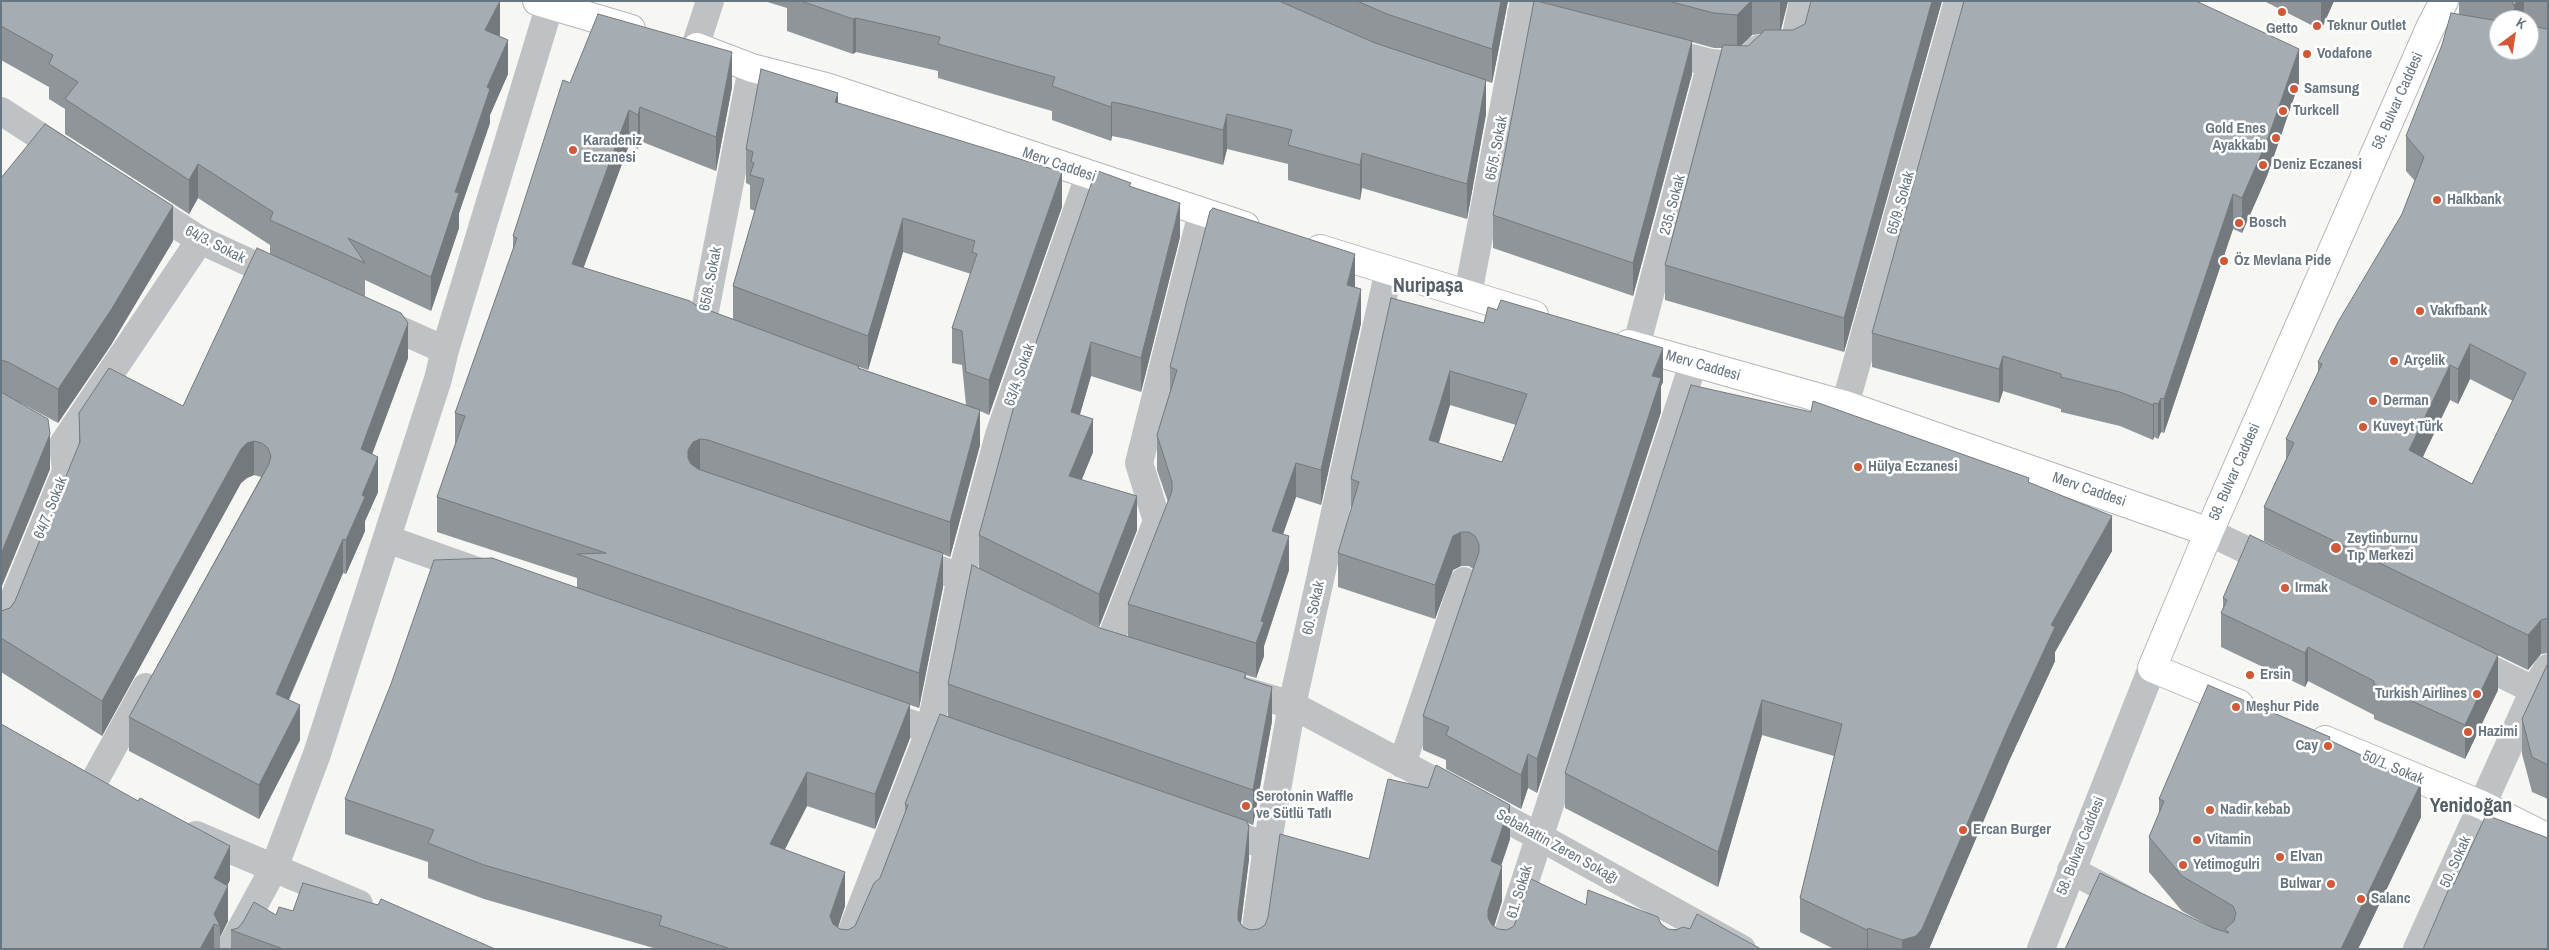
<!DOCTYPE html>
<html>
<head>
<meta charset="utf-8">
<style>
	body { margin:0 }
	#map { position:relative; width:2549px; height:950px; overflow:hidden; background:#f6f6f3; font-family:"Archivo Narrow",sans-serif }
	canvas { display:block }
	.frame { position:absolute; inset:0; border:2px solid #687681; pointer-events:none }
	.north { position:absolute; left:2489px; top:10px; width:50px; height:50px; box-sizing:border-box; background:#fff; border:1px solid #c3c8cd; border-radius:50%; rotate:31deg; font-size:14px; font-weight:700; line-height:20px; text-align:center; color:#687681 }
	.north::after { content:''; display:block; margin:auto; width:18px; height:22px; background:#d25937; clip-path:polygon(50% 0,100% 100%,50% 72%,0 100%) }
</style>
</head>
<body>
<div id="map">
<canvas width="2549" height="950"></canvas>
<div class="frame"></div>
<div class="north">K</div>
</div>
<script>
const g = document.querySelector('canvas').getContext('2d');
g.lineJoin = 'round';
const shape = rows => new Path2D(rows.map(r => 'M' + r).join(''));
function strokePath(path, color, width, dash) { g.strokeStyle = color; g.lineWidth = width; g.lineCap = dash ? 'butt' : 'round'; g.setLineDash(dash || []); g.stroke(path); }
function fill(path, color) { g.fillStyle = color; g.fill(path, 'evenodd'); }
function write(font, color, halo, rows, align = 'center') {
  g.font = font + ' "Archivo Narrow",sans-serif'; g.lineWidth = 5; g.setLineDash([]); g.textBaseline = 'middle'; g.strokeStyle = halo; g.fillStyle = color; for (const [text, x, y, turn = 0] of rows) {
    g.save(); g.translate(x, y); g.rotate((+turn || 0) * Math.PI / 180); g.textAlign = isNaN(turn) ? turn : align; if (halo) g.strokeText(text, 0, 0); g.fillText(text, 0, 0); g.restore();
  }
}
const secondary = shape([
	[537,1,631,29],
	[697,47,752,68,826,87,1245,226],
	[1320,249,1534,315],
	[1628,344,1845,405,2209,532],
	[2239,704,2152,668,2209,532,2430,28,2444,1],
	[2325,740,2482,805,2548,838]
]);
strokePath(secondary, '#b3b7bb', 30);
strokePath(shape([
	[1521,14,1567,26],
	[695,47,710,1],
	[1657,49,1711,63,1743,66,1758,49,1793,49,1803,1],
	[1,111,67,154],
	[141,202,200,240,283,278],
	[1468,294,1524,1],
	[373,318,445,350],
	[721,333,702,326,752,68],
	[1636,347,1711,63],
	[1845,405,1958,1],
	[2209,532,2277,565],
	[387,539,480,572],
	[908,559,961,577,1003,597],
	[1,630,66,471,63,444,200,240],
	[1107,649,1157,521,1139,463,1202,213],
	[2464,656,2534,690],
	[1238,689,1292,705,1538,836,1742,949],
	[874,711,968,743],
	[1402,764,1464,581],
	[91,787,146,687],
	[1215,828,1267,846],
	[196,835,359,904],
	[2071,870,2129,901],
	[230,949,274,868,317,754,438,379,445,350,551,1],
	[845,949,930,730,961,577,999,435,1089,176],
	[1253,949,1267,846,1292,705,1389,270],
	[1503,949,1693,364],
	[2041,949,2152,668],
	[2417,949,2534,690,2548,668]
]), '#bec2c5', 28);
strokePath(secondary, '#fff', 28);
fill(shape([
	[1,1,500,1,499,36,508,74,490,115,490,123,459,213,459,228,431,311,365,280,365,297,408,358,372,454,378,492,365,521,365,531,346,574,343,573,289,700,300,740,259,819,129,751,129,717,261,477,254,475,247,478,241,483,102,736,1,672,1,611,10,608,15,601,79,446,79,413,183,406,270,254,270,245,198,198,189,214,65,134,65,109,49,99,49,87,1,60],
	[764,1,1508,1,1492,83,1486,81,1486,114,1467,219,1362,188,1360,200,1288,180,1288,164,1227,149,1223,165,1127,139,1112,136,1111,141,1052,120,1052,111,938,78,938,71,856,52,853,54,787,31,787,8],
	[1539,1,1788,1,1781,30,1793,30,1942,1,1844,352,1665,300,1665,265,1722,48,1714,48,1692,42,1692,74,1633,296,1493,248,1493,215],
	[1761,34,1748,46,1740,46,1752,35],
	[2264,1,2334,1,2321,30],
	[2459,1,2548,1,2548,653,2541,654,2528,670,2264,541,2264,507,2286,459,2286,439,2318,372,2318,362,2402,214,2415,181,2406,171,2406,136,2459,14],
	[2499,20,2529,20,2529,50,2499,50],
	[2470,379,2513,401,2472,484,2423,457,2450,400,2458,404],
	[570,83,732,87,716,171,640,141,638,149,629,145,583,268,697,306,733,319,733,286,755,211,750,209,750,185,746,183,746,149,838,103,1062,207,989,415,980,411,980,445,950,557,943,554,943,587,919,708,910,705,910,738,875,829,807,806,785,849,845,906,838,928,840,929,848,930,855,926,880,878,905,815,905,804,948,717,948,684,1100,628,1128,637,1128,604,1168,502,1157,470,1157,435,1170,392,1170,367,1355,287,1361,323,1321,505,1296,497,1283,534,1289,570,1264,646,1264,656,1256,678,1246,675,1246,679,1272,721,1253,825,1247,823,1249,859,1241,923,1243,927,1250,930,1259,929,1369,859,1510,839,1501,866,1502,901,1494,927,1498,929,1507,930,1586,905,1661,924,1668,929,1690,929,1761,949,657,949,484,899,428,878,428,862,345,834,345,799,577,587,577,578,437,532,437,497,455,446,455,413,513,250,513,236],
	[903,252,971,274,952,328,952,363,962,365,966,405,859,368,859,367,868,370],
	[2299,83,2267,176,2242,233,2233,229,2164,433,2161,432,2158,439,2154,437,2153,440,2120,426,2061,412,2061,409,2003,391,1999,403,1872,367,1872,333],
	[1,178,173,241,111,345,58,423,21,403,50,469,1,588],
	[1131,187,1180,237,1141,392,1091,376,1080,414,1093,452,1082,479,1137,530,1099,627,979,569,979,535],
	[1484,323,1663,382,1661,386,1661,412,1537,793,1528,788,1521,809,1446,769,1446,760,1423,750,1423,716,1473,569,1469,566,1461,566,1453,570,1435,619,1338,587,1338,553,1351,510,1351,479],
	[1450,405,1516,425,1502,462,1439,443],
	[2029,482,2112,551,2055,652,2055,661,2009,761,1929,949,1834,949,1800,932,1800,898,1834,756,1762,735,1718,887,1565,808,1565,773],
	[2223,598,2498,690,2465,759,2374,719,2374,715,2308,681,2305,687,2221,647,2221,613,2223,608],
	[2548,663,2548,799,2532,792,2522,754,2522,719],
	[2330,740,2421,817,2358,949,2065,949,2207,925,2182,911,2149,872,2149,837,2159,813,2159,799],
	[230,880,227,886,228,921,220,937,220,949,1,949],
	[293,911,495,949,231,949,231,930,276,915]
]), '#8f9599');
fill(shape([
	[500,1,500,35,485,64,485,30],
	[1501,1,1508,1,1492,83,1492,49],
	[1751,1,1752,1,1752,35,1737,50,1737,15],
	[1780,1,1788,1,1780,33],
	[1932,1,1942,1,1844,352,1844,318],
	[2321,1,2334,1,2321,30],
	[2517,1,2524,1,2524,20,2514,20,2514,6],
	[856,18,856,52,853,54,853,19],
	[508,40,508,74,490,115,490,123,459,213,459,228,431,311,431,277,455,192,487,87],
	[1692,41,1692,74,1633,296,1633,263],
	[2299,49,2299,83,2267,176,2242,233,2242,198],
	[732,52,732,87,716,171,716,137],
	[1486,80,1486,114,1467,219,1467,184],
	[838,93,838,127,835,102],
	[1112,102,1112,136,1111,141,1111,107],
	[640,107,640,141,638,149,638,115],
	[629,110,629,145,572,299,572,264],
	[1227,114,1227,149,1223,165,1223,130],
	[1362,153,1362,188,1360,200,1360,165],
	[198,164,198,198,189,214,189,180],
	[1062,172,1062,207,989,415,989,380],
	[2233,194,2233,229,2164,433,2164,399],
	[1180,203,1180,237,1141,392,1141,358],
	[173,206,173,241,111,345,58,423,58,389],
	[903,218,903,252,868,370,868,336],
	[1355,254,1355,289,1347,285],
	[1361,289,1361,323,1321,505,1321,470],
	[408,323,408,358,361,484,361,449],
	[1091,342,1091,376,1071,445,1071,412],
	[2470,344,2470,379,2458,404,2458,369],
	[1663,348,1663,382,1661,386,1661,412,1537,793,1537,759,1652,376],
	[2003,356,2003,391,1999,403,1999,369],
	[2450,365,2450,400,2409,485,2409,450],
	[1450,371,1450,405,1429,474,1429,440],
	[2161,398,2161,432,2158,439,2158,404],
	[2154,403,2154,437,2153,440,2153,405],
	[980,410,980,445,950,557,950,522],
	[1093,419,1093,452,1069,510,1069,476],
	[50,434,50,469,1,588,1,554],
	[700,439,700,474,688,484,688,450,693,442],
	[254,441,254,475,247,478,241,483,102,736,102,701,241,449,247,443],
	[378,457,378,492,365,521,365,531,346,574,346,540,362,495],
	[1296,463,1296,497,1272,566,1272,531],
	[1137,496,1137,530,1099,627,1099,594],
	[2112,516,2112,551,2055,652,2055,661,2009,761,1929,949,1902,949,1902,940,2051,625],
	[1461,532,1461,566,1453,570,1435,619,1435,585,1453,536],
	[1289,536,1289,570,1264,646,1264,656,1256,678,1256,643,1261,621],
	[343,539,343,573,276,728,276,694],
	[943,553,943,587,919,708,919,673],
	[2541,620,2541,654,2528,670,2528,635],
	[2308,647,2308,681,2305,687,2305,653],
	[2498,655,2498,690,2465,759,2465,725],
	[1272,687,1272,721,1253,825,1253,790],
	[1762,700,1762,735,1718,887,1718,852],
	[910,704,910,738,875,829,875,794],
	[300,705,300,740,259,819,259,785],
	[1528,754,1528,788,1521,809,1521,775],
	[807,772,807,806,770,878,770,844],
	[2421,783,2421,817,2358,949,2341,949],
	[1510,805,1510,839,1491,895,1491,861],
	[1247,821,1247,842,1249,825,1249,859,1238,947,1238,913],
	[230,846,230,880,214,912,214,878],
	[1502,866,1502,901,1488,945,1488,910],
	[845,872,845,906,830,949,830,916],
	[228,886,228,921,220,937,220,926,214,914],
	[214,924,214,949,200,949],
	[1868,928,1868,949,1867,949,1867,930]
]), '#74797d');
const building = shape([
	[1,1,500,1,485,30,508,40,487,87,490,89,455,192,459,193,431,277,348,238,365,263,270,220,273,212,198,164,189,180,65,99,78,82,49,64,53,55,1,26,1,1],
	[801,1,1279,1,1375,43,1486,80,1467,184,1362,153,1360,165,1288,145,1292,130,1227,114,1223,130,1127,105,1112,102,1111,107,1052,86,1055,77,938,44,940,37,856,18,853,19,801,1],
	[1357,1,1501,1,1492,49,1387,14,1357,1],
	[1534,1,1537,1,1692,41,1633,263,1493,215,1534,1],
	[1668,1,1751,1,1737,15,1714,13,1668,1],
	[1811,1,1932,1,1844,318,1665,265,1723,45,1748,46,1765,30,1793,30,1805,24,1811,1],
	[1964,1,2196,1,2299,49,2267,141,2242,198,2233,194,2164,399,2161,398,2158,404,2154,403,2153,405,2120,392,2061,377,2061,374,2003,356,1999,369,1872,333,1964,1],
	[2512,1,2517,1,2514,6,2512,1],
	[2514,10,2515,17,2517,20,2505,20,2514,10],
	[2451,13,2499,21,2499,50,2529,50,2529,25,2546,29,2548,29,2548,618,2541,620,2528,635,2264,507,2294,443,2286,439,2322,364,2318,362,2338,322,2402,214,2424,157,2406,136,2442,45,2451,13],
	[2470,344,2526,373,2472,484,2409,450,2450,365,2458,369,2470,344],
	[598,14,732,52,716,137,640,107,638,115,629,110,572,264,690,301,697,306,859,366,858,368,980,410,950,522,708,440,700,439,693,442,688,450,688,458,691,464,698,469,943,553,919,673,577,554,606,553,437,497,465,416,455,413,517,238,513,236,563,80,570,83,598,14],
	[761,69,838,93,835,102,1062,172,989,380,966,372,962,331,952,328,977,254,972,252,975,241,903,218,868,336,733,286,764,179,750,175,754,163,751,162,753,152,746,149,761,69],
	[45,124,173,206,111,310,58,389,8,362,1,360,1,178,45,124],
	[1098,171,1131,183,1129,186,1180,203,1141,358,1091,342,1071,412,1093,419,1069,476,1137,496,1099,594,979,535,1014,406,1095,173,1098,171],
	[1213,208,1355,254,1347,285,1361,289,1321,470,1296,463,1272,531,1289,536,1261,621,1264,622,1256,643,1128,604,1172,491,1172,482,1157,435,1177,370,1170,367,1210,211,1213,208],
	[257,248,401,313,408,323,361,449,378,457,362,495,365,497,346,540,343,539,276,694,300,705,259,785,129,717,269,464,271,456,268,448,262,443,254,441,247,443,241,449,102,701,1,638,1,611,10,608,15,601,80,442,79,413,109,368,183,406,257,248],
	[1391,298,1484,323,1488,307,1497,310,1501,300,1663,348,1652,376,1661,378,1537,759,1528,754,1521,775,1446,735,1449,727,1423,716,1479,552,1479,544,1475,536,1469,532,1461,532,1453,536,1435,585,1338,553,1359,482,1351,479,1391,298],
	[1450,371,1527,394,1502,462,1429,440,1450,371],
	[1691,385,1811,412,1813,401,2029,478,2028,482,2112,516,2051,625,2055,627,2009,726,1922,929,1916,936,1902,940,1868,928,1867,930,1800,898,1842,724,1762,700,1718,852,1565,773,1691,385],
	[1,392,48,419,50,434,1,554,1,392],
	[2250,535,2498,655,2465,725,2374,684,2374,681,2308,647,2305,653,2221,613,2227,600,2223,598,2250,535],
	[492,558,910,704,875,794,807,772,770,844,845,872,830,916,833,924,840,929,848,930,855,926,874,883,880,878,908,805,905,804,940,714,1247,821,1247,824,1249,825,1238,913,1238,920,1243,927,1250,930,1259,929,1265,925,1268,917,1280,834,1369,859,1388,779,1428,788,1436,765,1510,805,1491,861,1502,866,1488,910,1488,918,1492,925,1498,929,1507,930,1514,926,1531,879,1586,905,1588,890,1658,917,1661,924,1668,929,1676,930,1683,927,1690,929,1697,914,1761,949,728,949,728,948,659,925,662,916,484,865,428,843,434,830,345,799,391,684,434,560,492,558],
	[972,565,1100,628,1246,673,1244,678,1272,687,1253,790,948,684,972,565],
	[2548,663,2548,765,2532,757,2522,719,2548,663],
	[2208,685,2330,737,2329,740,2421,783,2341,949,2065,949,2100,873,2213,928,2229,933,2225,929,2234,921,2236,913,2233,906,2182,876,2149,837,2164,801,2159,799,2208,685],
	[1,724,138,801,140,798,230,846,214,878,228,886,214,914,220,926,214,924,200,949,1,949,1,724],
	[2486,815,2548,838,2548,949,2423,949,2451,884,2454,884,2486,815],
	[303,883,378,905,381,899,495,949,283,949,231,930,238,928,243,922,254,902,276,915,279,907,293,911,303,883]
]);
fill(building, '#a6adb2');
strokePath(building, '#74797d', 1);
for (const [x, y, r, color] of [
	[2282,12,5,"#d25937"],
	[2317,26,5,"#d25937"],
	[2307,54,5,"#d25937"],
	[2294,89,5,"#d25937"],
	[2283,111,5,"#d25937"],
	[2276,138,5,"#d25937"],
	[573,150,5,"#d25937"],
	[2263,165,5,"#d25937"],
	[2437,200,5,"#d25937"],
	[2239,223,5,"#d25937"],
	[2224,261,5,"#d25937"],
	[2420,311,5,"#d25937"],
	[2394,361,5,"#d25937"],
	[2373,401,5,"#d25937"],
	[2363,427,5,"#d25937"],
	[1858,467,5,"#d25937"],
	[2336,548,6,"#d25937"],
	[2285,588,5,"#d25937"],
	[2250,675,5,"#d25937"],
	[2477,694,5,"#d25937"],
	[2236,707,5,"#d25937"],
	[2468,732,5,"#d25937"],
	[2328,746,5,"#d25937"],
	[1246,806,5,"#d25937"],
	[2210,810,5,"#d25937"],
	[1963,830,5,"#d25937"],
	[2197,840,5,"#d25937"],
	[2280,857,5,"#d25937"],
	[2183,865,5,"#d25937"],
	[2331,884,5,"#d25937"],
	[2361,899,5,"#d25937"]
]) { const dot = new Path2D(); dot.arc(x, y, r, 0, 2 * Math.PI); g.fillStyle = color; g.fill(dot); strokePath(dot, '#fff', 2); }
write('bold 15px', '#687681', '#fff', [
	["Teknur Outlet",2327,26],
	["Getto",2282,29,"center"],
	["Vodafone",2317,54],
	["Samsung",2304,89],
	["Turkcell",2293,111],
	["Gold Enes",2266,129,"right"],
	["Ayakkabı",2266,146,"right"],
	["Karadeniz",583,141],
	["Eczanesi",583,158],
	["Deniz Eczanesi",2273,165],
	["Halkbank",2447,200],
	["Bosch",2249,223],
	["Öz Mevlana Pide",2234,261],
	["Vakıfbank",2430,311],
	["Arçelik",2404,361],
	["Derman",2383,401],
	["Kuveyt Türk",2373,427],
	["Hülya Eczanesi",1868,467],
	["Zeytinburnu",2347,539],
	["Tıp Merkezi",2347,556],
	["Irmak",2295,588],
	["Ersin",2260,675],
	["Turkish Airlines",2467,694,"right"],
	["Meşhur Pide",2246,707],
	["Hazimi",2478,732],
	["Cay",2318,746,"right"],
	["Serotonin Waffle",1256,797],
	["ve Sütlü Tatlı",1256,814],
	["Nadir kebab",2220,810],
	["Ercan Burger",1973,830],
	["Vitamin",2207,840],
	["Elvan",2290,857],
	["Yetimogulri",2193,865],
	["Bulwar",2321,884,"right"],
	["Salanc",2371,899]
], 'left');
write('15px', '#687681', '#fff', [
	["58. Bulvar Caddesi",2398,101,-66],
	["65/5. Sokak",1497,148,-79],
	["Merv Caddesi",1059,165,19],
	["65/9. Sokak",1901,203,-74],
	["235. Sokak",1673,205,-75],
	["64/3. Sokak",215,245,27],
	["65/8. Sokak",711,279,-79],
	["Merv Caddesi",1703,366,16],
	["63/4. Sokak",1020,375,-71],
	["58. Bulvar Caddesi",2235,472,-66],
	["Merv Caddesi",2089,490,19],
	["64/7. Sokak",51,508,-68],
	["60. Sokak",1314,608,-77],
	["50/1. Sokak",2393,768,23],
	["58. Bulvar Caddesi",2081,846,-68],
	["Sebahattin Zeren Sokağı",1557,847,29],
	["50. Sokak",2456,862,-66],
	["61. Sokak",1520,892,-73]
]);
write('bold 20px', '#555f67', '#fff', [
	["Nuripaşa",1428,287],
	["Yenidoğan",2471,807]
]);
</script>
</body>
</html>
